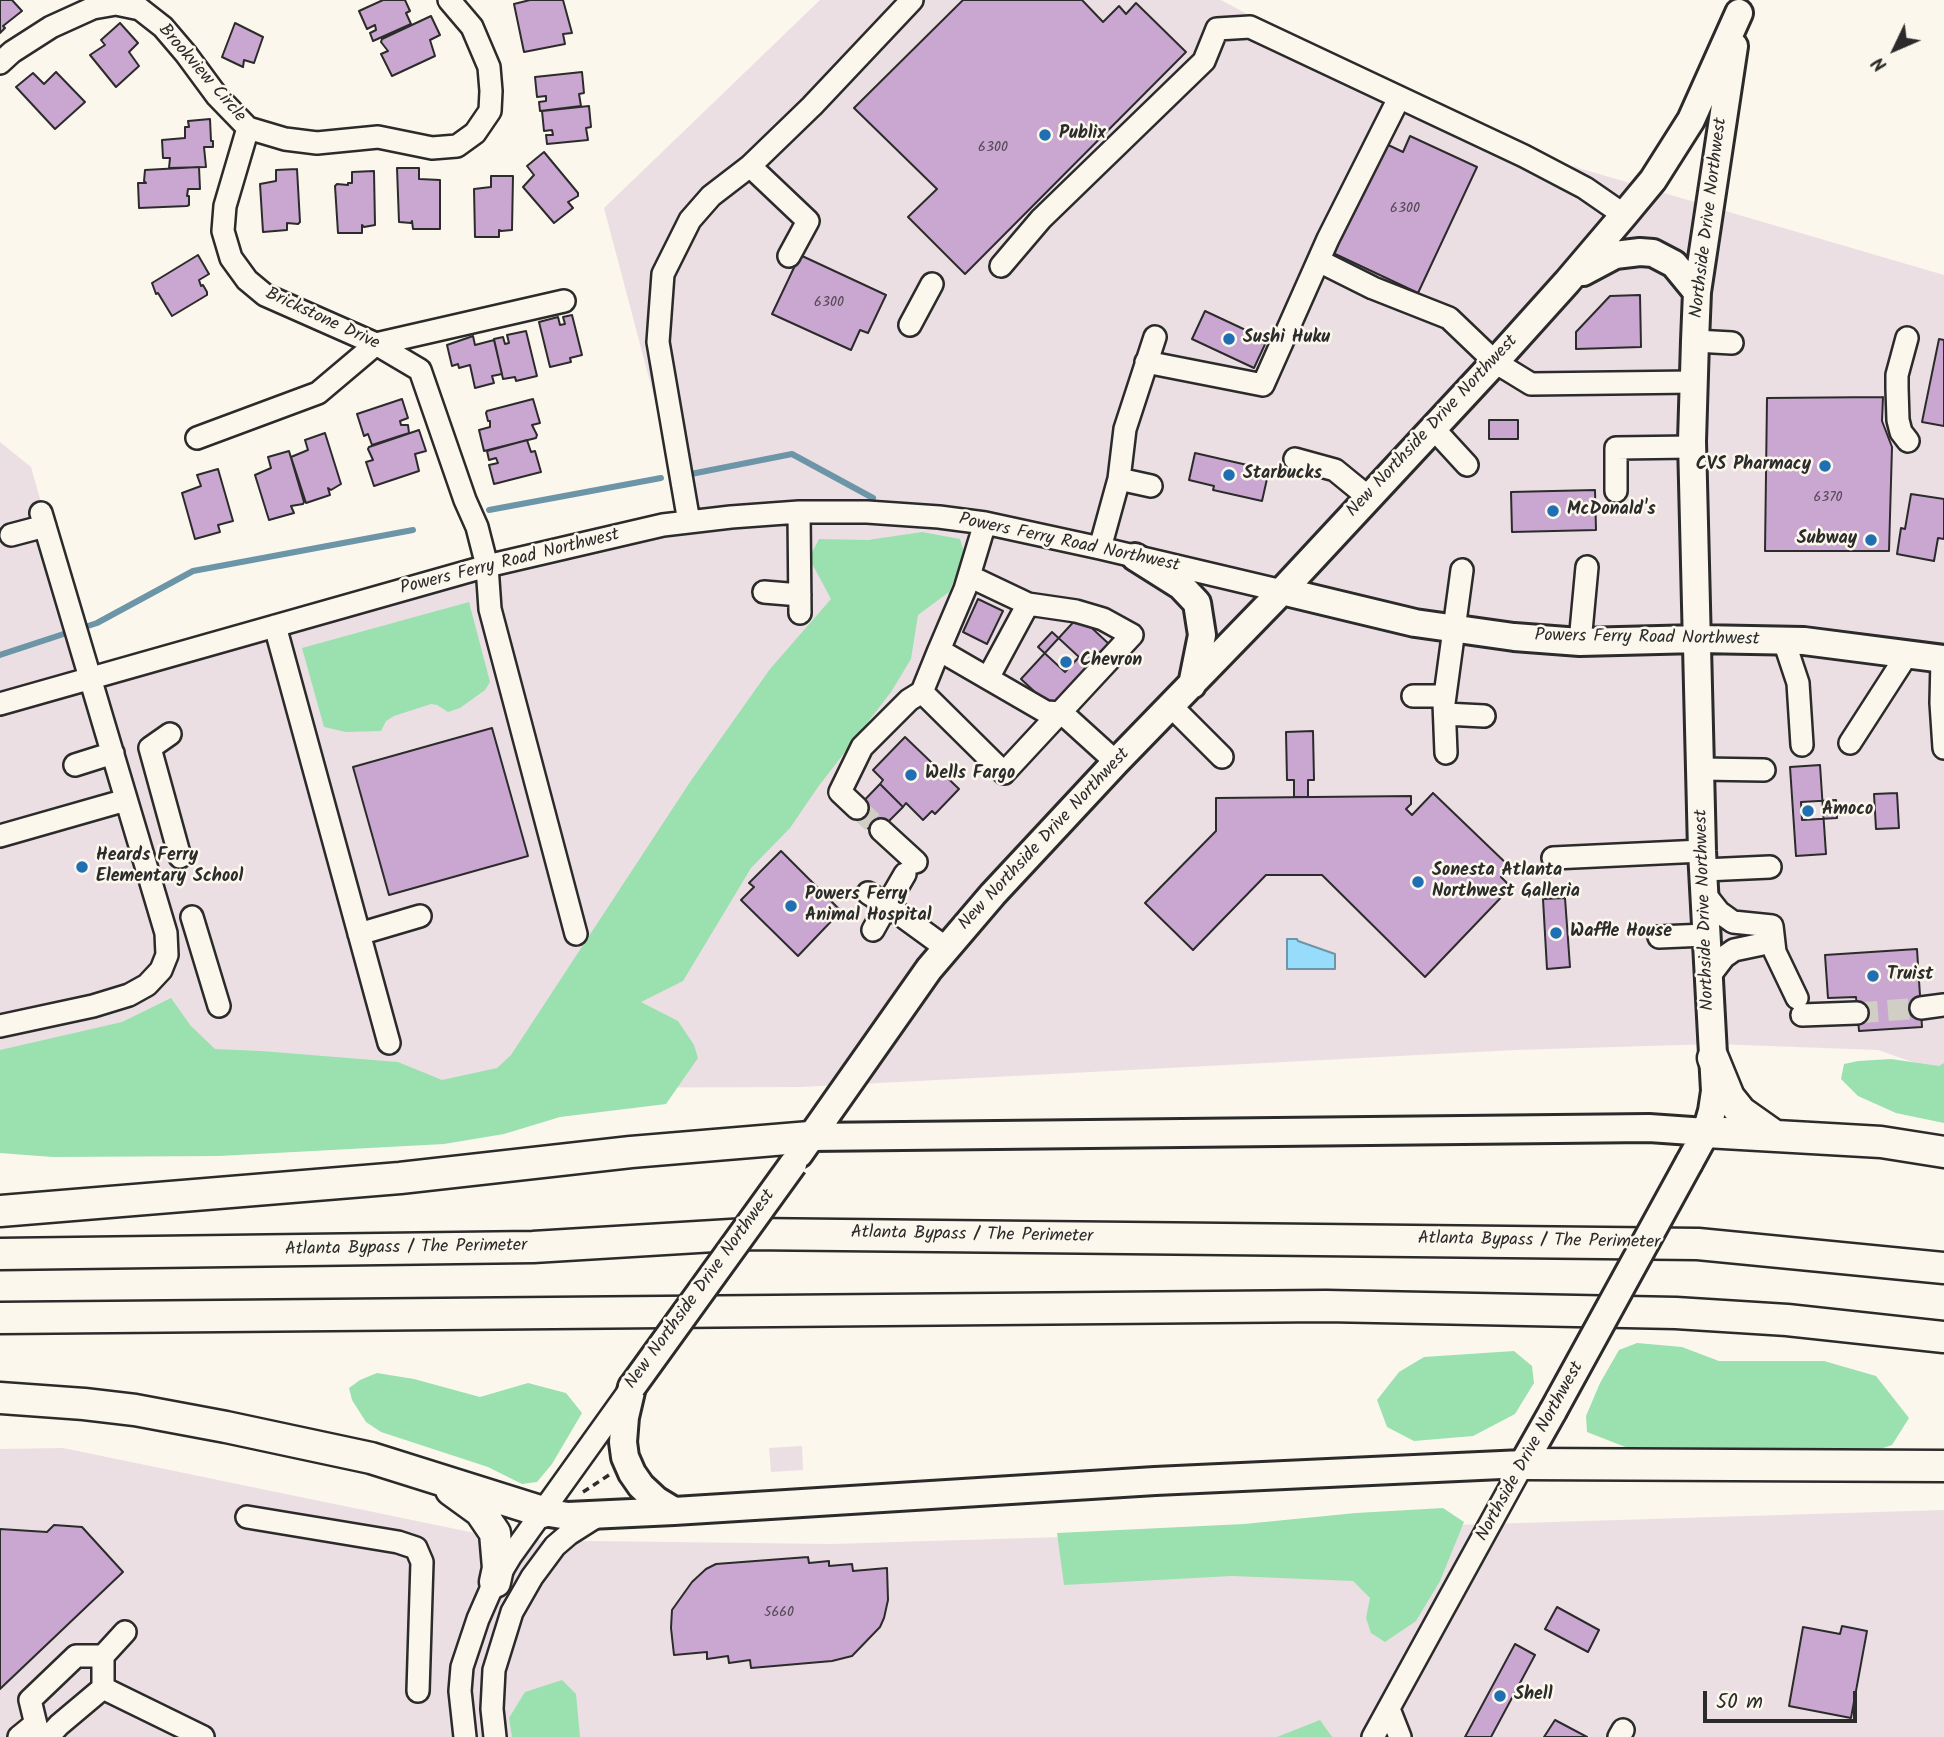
<!DOCTYPE html>
<html>
<head>
<meta charset="utf-8">
<style>
	body { margin:0 }
	#map { position:relative; width:1944px; height:1737px; overflow:hidden; background:#fbf7ec; font-family:Kalam,sans-serif }
	canvas { display:block }
	.north { position:absolute; left:1860px; top:14px; width:70px; height:70px; -webkit-text-stroke:5px #fbf7ec; paint-order:stroke; rotate:226deg; font-size:19px; font-weight:700; line-height:28px; text-align:center; color:#2b2b2b }
	.north::after { content:''; display:block; margin:auto; width:24px; height:32px; background:#2b2b2b; clip-path:polygon(50% 0,100% 100%,50% 72%,0 100%) }
	.scale { position:absolute; left:1703px; top:1691px; width:154px; height:32px; box-sizing:border-box; border:4px solid #2b2b2b; border-top:0; padding-left:9px; font-size:21px; line-height:24px; white-space:nowrap; color:#2b2b2b; -webkit-text-stroke:5px #fbf7ec; paint-order:stroke }
</style>
</head>
<body>
<div id="map">
<canvas width="1944" height="1737"></canvas>
<div class="north">N</div>
<div class="scale">50 m</div>
</div>
<script>
const g = document.querySelector('canvas').getContext('2d');
g.lineJoin = 'round';
function fill(path, color) { g.fillStyle = color; g.fill(path, 'evenodd'); }
const shape = rows => new Path2D(rows.map(r => 'M' + r).join(''));
function strokePath(path, color, width, dash) { g.strokeStyle = color; g.lineWidth = width; g.lineCap = dash ? 'butt' : 'round'; g.setLineDash(dash || []); g.stroke(path); }
function write(font, color, halo, rows, align = 'center') {
  g.font = font + ' Kalam,sans-serif'; g.lineWidth = 5; g.setLineDash([]); g.textBaseline = 'middle'; g.strokeStyle = halo; g.fillStyle = color; for (const [text, x, y, turn = 0] of rows) {
    g.save(); g.translate(x, y); g.rotate((+turn || 0) * Math.PI / 180); g.textAlign = isNaN(turn) ? turn : align; if (halo) g.strokeText(text, 0, 0); g.fillText(text, 0, 0); g.restore();
  }
}
fill(shape([
	[820,0,1221,0,1483,140,1944,275,1944,1073,1878,1050,1715,1044,1515,1050,802,1087,298,1089,0,1100,0,442,31,467,90,677,687,522,604,208],
	[802,1446,803,1470,771,1472,769,1448],
	[63,1448,509,1540,832,1544,1944,1510,1944,1737,0,1737,0,1449]
]), '#ecdfe4');
fill(shape([
	[922,532,960,539,965,555,949,592,918,615,911,659,891,692,818,787,790,828,751,868,683,981,641,1002,678,1021,694,1045,698,1058,666,1104,560,1117,504,1134,444,1144,219,1156,53,1157,0,1153,0,1050,122,1022,171,998,191,1026,215,1049,261,1051,398,1062,442,1080,497,1068,511,1055,690,782,770,669,831,599,809,558,819,539,868,540],
	[469,602,490,682,485,690,460,708,448,712,437,705,431,704,394,716,386,721,381,731,346,732,324,727,302,648],
	[1891,1059,1939,1066,1944,1063,1944,1123,1896,1113,1858,1096,1841,1079,1844,1064,1858,1061],
	[1637,1343,1682,1347,1719,1361,1824,1361,1876,1376,1909,1418,1892,1445,1871,1452,1633,1450,1587,1432,1586,1416,1600,1383,1619,1350],
	[1514,1351,1532,1366,1534,1383,1515,1414,1473,1436,1414,1441,1387,1427,1377,1400,1399,1372,1424,1357],
	[377,1373,414,1379,480,1397,528,1383,566,1393,582,1413,552,1464,537,1482,522,1484,488,1467,381,1432,366,1422,352,1400,349,1388,360,1380],
	[1443,1508,1464,1522,1440,1581,1416,1621,1385,1642,1371,1633,1366,1618,1370,1598,1353,1581,1232,1576,1064,1585,1057,1533,1244,1524,1356,1513],
	[562,1680,576,1694,580,1737,512,1737,509,1718,525,1692],
	[1320,1720,1332,1737,1266,1737,1277,1737]
]), '#9ae1af');
const water = shape([
	[1287,939,1297,939,1298,941,1335,954,1335,969,1287,969,1287,939]
]);
fill(water, '#97dcfa');
strokePath(water, '#6c95a7', 2);
strokePath(shape([
	[691,474,792,454,873,498],
	[489,510,661,478],
	[0,655,97,623,193,571,413,530]
]), '#6c95a7', 6);
const building = shape([
	[0,0,12,0,22,11,3,26,5,28,0,33,0,0],
	[383,0,405,0,410,11,406,13,411,24,373,41,370,33,376,30,375,25,367,29,359,11,383,0],
	[530,0,563,0,572,33,563,34,565,44,524,52,514,4,530,0],
	[963,0,1082,0,1103,22,1119,6,1126,14,1136,3,1186,52,965,274,908,217,937,189,854,108,963,0],
	[431,16,440,35,430,40,435,56,392,76,381,54,388,51,381,42,382,39,431,16],
	[120,23,138,43,129,52,139,66,116,87,90,55,105,45,101,40,120,23],
	[235,23,263,37,254,63,244,60,243,67,222,57,235,23],
	[56,72,85,102,55,129,16,87,33,73,44,84,56,72],
	[582,72,584,93,579,94,581,106,540,111,539,102,546,101,546,96,537,97,535,77,582,72],
	[589,106,591,127,586,128,588,140,547,144,546,135,553,135,552,130,544,131,542,111,589,106],
	[210,119,211,141,213,141,213,147,204,147,206,167,169,168,170,158,163,158,162,140,185,138,185,127,189,127,188,121,210,119],
	[1410,136,1477,167,1418,293,1333,253,1384,143,1403,152,1410,136],
	[544,152,578,193,578,196,568,202,573,208,554,223,523,187,534,175,527,166,544,152],
	[199,167,200,189,188,189,187,196,189,196,189,205,187,206,139,208,138,183,146,183,144,181,145,170,199,167],
	[397,168,419,168,419,179,440,180,440,229,413,229,412,221,411,223,399,222,397,168],
	[297,169,300,222,298,224,287,223,287,230,263,232,260,184,276,181,276,170,297,169],
	[374,171,375,225,364,227,362,225,362,233,338,233,335,186,337,184,348,185,348,183,352,183,352,172,374,171],
	[491,176,513,176,512,230,501,231,499,230,499,237,475,237,474,189,491,187,491,176],
	[198,255,209,274,199,280,201,286,203,285,207,292,207,295,172,316,158,293,156,294,152,283,198,255],
	[800,255,886,295,868,333,860,330,851,350,772,314,800,255],
	[1640,295,1641,347,1576,349,1576,332,1610,296,1640,295],
	[1205,311,1267,340,1254,368,1192,339,1205,311],
	[572,315,582,355,570,358,571,362,550,367,539,322,558,317,560,325,565,324,563,317,572,315],
	[526,331,537,376,516,381,515,377,503,379,494,339,503,337,505,344,509,343,507,335,526,331],
	[473,336,475,345,494,340,502,374,492,376,494,383,475,388,470,365,459,368,458,364,452,366,447,345,473,336],
	[1939,339,1944,340,1944,426,1922,422,1939,339],
	[1883,397,1882,421,1892,447,1889,551,1765,551,1767,398,1883,397],
	[402,399,408,418,400,421,401,425,408,425,409,433,372,445,368,434,364,436,357,414,402,399],
	[533,399,540,423,532,425,537,435,536,438,484,451,479,430,490,427,490,421,488,421,486,413,487,411,533,399],
	[1489,420,1518,420,1518,439,1489,439,1489,420],
	[419,430,426,451,415,454,419,471,374,486,366,462,373,460,368,449,369,447,419,430],
	[325,433,341,484,331,490,328,488,330,495,306,503,291,457,308,450,305,440,325,433],
	[527,440,531,452,535,451,541,472,494,484,489,465,498,463,496,458,489,460,487,451,527,440],
	[289,451,304,502,303,504,291,506,294,513,269,520,255,475,271,468,268,457,289,451],
	[1195,453,1269,470,1262,501,1213,490,1214,486,1189,480,1195,453],
	[218,469,233,521,218,525,220,532,195,539,182,493,201,486,197,475,218,469],
	[1595,490,1596,530,1512,532,1511,492,1595,490],
	[1911,494,1944,499,1944,539,1938,538,1934,561,1897,554,1901,528,1905,529,1911,494],
	[978,599,1003,611,987,644,963,632,978,599],
	[1079,616,1110,645,1052,708,1021,679,1079,616],
	[1052,632,1079,657,1065,672,1038,647,1052,632],
	[492,728,528,856,389,895,353,767,492,728],
	[1313,731,1314,780,1308,780,1308,797,1294,797,1294,780,1287,780,1286,732,1313,731],
	[905,737,959,789,935,814,932,811,923,820,906,803,903,807,880,784,883,780,873,770,905,737],
	[1820,765,1826,854,1796,856,1790,767,1820,765],
	[880,784,903,807,875,835,852,813,880,784],
	[1433,793,1510,867,1501,877,1511,887,1425,977,1322,875,1266,875,1193,950,1145,903,1216,831,1216,798,1411,796,1411,804,1406,809,1412,815,1433,793],
	[1897,793,1899,828,1876,829,1874,794,1897,793],
	[1836,800,1837,818,1802,820,1801,802,1836,800],
	[781,851,841,911,798,956,741,900,754,887,749,883,781,851],
	[1565,898,1570,967,1547,969,1543,899,1565,898],
	[1917,949,1922,1027,1859,1031,1856,997,1828,998,1825,955,1917,949],
	[54,1525,82,1527,123,1572,0,1689,0,1529,47,1532,54,1525],
	[808,1557,809,1563,829,1561,829,1566,852,1564,853,1571,887,1568,888,1600,884,1618,880,1627,852,1656,832,1661,751,1668,750,1660,729,1663,728,1656,707,1659,707,1652,674,1655,671,1628,672,1610,692,1582,706,1569,716,1564,808,1557],
	[1557,1607,1599,1630,1588,1652,1545,1629,1557,1607],
	[1842,1626,1867,1631,1851,1718,1789,1706,1803,1627,1840,1634,1842,1626],
	[1515,1644,1535,1655,1491,1737,1465,1737,1515,1644],
	[1555,1720,1587,1737,1544,1737,1555,1720]
]);
fill(building, '#caa7d1');
strokePath(building, '#2b2b2b', 2);
strokePath(shape([
	[857,808,881,830],
	[1857,1013,1921,1008]
]), '#d1cec5', 21, [21, 10]);
const minor = shape([
	[0,63,12,52,51,27,93,8,116,4,140,9,163,27,186,54,217,96,248,128,285,139,317,143,378,137,432,148,457,146,475,133,490,111,491,91,489,67,472,27,449,0],
	[248,128,225,206,223,231,231,258,247,280,265,295,376,344,420,370,465,500,477,527,487,566,490,609,576,934],
	[750,166,808,221,789,256],
	[1319,261,1373,288,1449,318,1495,362,1531,384,1694,382],
	[1001,266,1041,219,1204,61,1217,29,1250,27,1524,156,1585,188,1624,215],
	[910,325,932,284],
	[1907,338,1897,375,1897,388,1898,420,1901,432,1908,441],
	[1695,341,1732,343],
	[1146,362,1263,385,1328,239,1399,98],
	[1433,428,1467,465],
	[197,438,318,393,376,344,564,301],
	[1295,459,1335,470,1368,497],
	[1119,479,1151,486],
	[1616,491,1616,448,1692,447],
	[799,512,800,613],
	[689,522,658,342,663,274,690,220,711,196,750,166,812,106,912,0],
	[11,535,45,526],
	[1100,548,1119,479,1125,429,1155,337],
	[969,576,1028,604,988,678],
	[764,592,800,595],
	[275,626,389,1043],
	[1784,641,1798,683,1802,745],
	[1580,642,1587,567],
	[939,650,965,589,985,523],
	[1942,659,1941,703,1944,748],
	[922,692,1004,773,1132,635,1103,619,1076,611,1028,604],
	[1413,696,1445,696],
	[0,704,487,566,663,525,731,517,799,512,867,512,939,517,985,523,1100,548,1282,591],
	[1171,706,1222,757],
	[1445,714,1484,716],
	[170,734,150,748,180,857],
	[1850,743,1908,653],
	[1446,753,1444,703,1462,570],
	[75,765,113,753],
	[1701,769,1764,770],
	[857,808,840,792,862,747,909,700,922,692,939,650,1046,712,1062,713,1116,762],
	[881,830,916,862],
	[0,836,126,800],
	[1553,858,1702,851],
	[1704,870,1770,867],
	[868,893,887,905,905,874],
	[1704,893,1719,912,1733,922,1772,926,1775,952,1797,998],
	[192,917,219,1006],
	[873,930,887,905,946,948],
	[359,934,420,916],
	[1659,937,1706,935],
	[1708,978,1724,957,1734,950,1772,942],
	[1921,1008,1944,1005],
	[1802,1015,1857,1013],
	[0,1026,93,1006,129,995,147,985,161,970,167,955,166,933,41,513],
	[247,1517,398,1542,416,1548,422,1562,418,1691],
	[103,1688,103,1656,125,1632],
	[1389,1709,1400,1737],
	[19,1737,35,1724],
	[39,1737,30,1700,76,1656,103,1656],
	[48,1737,59,1725,103,1688,203,1737],
	[465,1737,460,1691,462,1667,478,1619,492,1587,510,1557,629,1391],
	[495,1737,492,1709,494,1670,512,1612,532,1577,555,1546,569,1534,599,1515],
	[1373,1737,1523,1464],
	[1619,1737,1623,1730]
]);
const major = shape([
	[1583,272,1615,255,1640,252,1653,253,1674,264,1697,292],
	[1135,557,1181,586,1197,603,1202,635,1192,685],
	[1282,591,1415,623,1514,637,1580,642,1698,639,1804,641,1944,659],
	[810,1137,1649,1128,1706,1132],
	[799,1154,929,969,993,894,1116,762,1282,591,1495,362,1567,282,1624,215,1653,180,1691,120,1739,13],
	[1689,1163,1706,1132,1712,1111,1715,1091,1702,851,1692,441,1695,341,1697,292,1734,46],
	[632,1387,625,1417,623,1442,625,1457,632,1473,641,1486,656,1500,674,1511],
	[543,1512,568,1516,674,1511,1155,1481,1523,1464,1553,1411]
]);
const highway = shape([
	[1713,1058,1729,1097,1741,1112,1775,1136],
	[1706,1132,1881,1142,1944,1152],
	[0,1211,400,1178,631,1152,810,1137],
	[0,1254,533,1247,747,1234,1698,1244,1944,1268],
	[0,1318,1326,1306,1676,1313,1787,1320,1944,1337],
	[0,1398,84,1404,135,1410,226,1427,371,1458,543,1512],
	[1523,1464,1944,1466],
	[451,1490,480,1511,495,1533,498,1568,495,1582]
]);
strokePath(minor, '#2b2b2b', 26);
strokePath(major, '#2b2b2b', 32);
strokePath(highway, '#2b2b2b', 35);
strokePath(shape([
	[583,1492,609,1475]
]), '#2b2b2b', 3.5, [7, 5]);
strokePath(minor, '#fbf7ec', 21);
strokePath(major, '#fbf7ec', 26);
strokePath(highway, '#fbf7ec', 30);
const majorBridge = shape([
	[632,1387,793,1164],
	[1553,1411,1689,1163]
]);
strokePath(majorBridge, '#2b2b2b', 32, []);
strokePath(majorBridge, '#fbf7ec', 26);
for (const [x, y, r, color] of [
	[1045,135,7,"#1f6fb2"],
	[1229,339,7,"#1f6fb2"],
	[1825,466,7,"#1f6fb2"],
	[1229,475,7,"#1f6fb2"],
	[1553,511,7,"#1f6fb2"],
	[1871,540,7,"#1f6fb2"],
	[1066,662,7,"#1f6fb2"],
	[911,775,7,"#1f6fb2"],
	[1808,811,7,"#1f6fb2"],
	[82,867,7,"#1f6fb2"],
	[1418,882,7,"#1f6fb2"],
	[791,906,7,"#1f6fb2"],
	[1556,933,7,"#1f6fb2"],
	[1873,976,7,"#1f6fb2"],
	[1500,1696,7,"#1f6fb2"]
]) { const dot = new Path2D(); dot.arc(x, y, r, 0, 2 * Math.PI); g.fillStyle = color; g.fill(dot); strokePath(dot, '#fbf7ec', 2.5); }
write('14px', '#534a54', null, [
	["6300",993,149],
	["6300",1405,210],
	["6300",829,304],
	["6370",1828,499],
	["5660",779,1614]
]);
write('18px', '#2b2b2b', '#fbf7ec', [
	["Brookview Circle",201,74,49],
	["Northside Drive Northwest",1710,218,-83],
	["Brickstone Drive",322,320,25],
	["New Northside Drive Northwest",1433,427,-47],
	["Powers Ferry Road Northwest",1069,544,12],
	["Powers Ferry Road Northwest",510,563,-14],
	["Powers Ferry Road Northwest",1647,639,1],
	["New Northside Drive Northwest",1045,840,-47],
	["Northside Drive Northwest",1706,910,-92],
	["Atlanta Bypass / The Perimeter",972,1236,1],
	["Atlanta Bypass / The Perimeter",1539,1242,1],
	["Atlanta Bypass / The Perimeter",406,1249,-1],
	["New Northside Drive Northwest",701,1290,-54],
	["Northside Drive Northwest",1531,1452,-61]
]);
write('bold 18px', '#2b2b2b', '#fbf7ec', [
	["Publix",1059,135],
	["Sushi Huku",1243,339],
	["CVS Pharmacy",1811,466,"right"],
	["Starbucks",1243,475],
	["McDonald's",1567,511],
	["Subway",1857,540,"right"],
	["Chevron",1080,662],
	["Wells Fargo",925,775],
	["Amoco",1822,811],
	["Heards Ferry",96,857],
	["Elementary School",96,878],
	["Sonesta Atlanta",1432,872],
	["Northwest Galleria",1432,893],
	["Powers Ferry",805,896],
	["Animal Hospital",805,917],
	["Waffle House",1570,933],
	["Truist",1887,976],
	["Shell",1514,1696]
], 'left');
</script>
</body>
</html>
